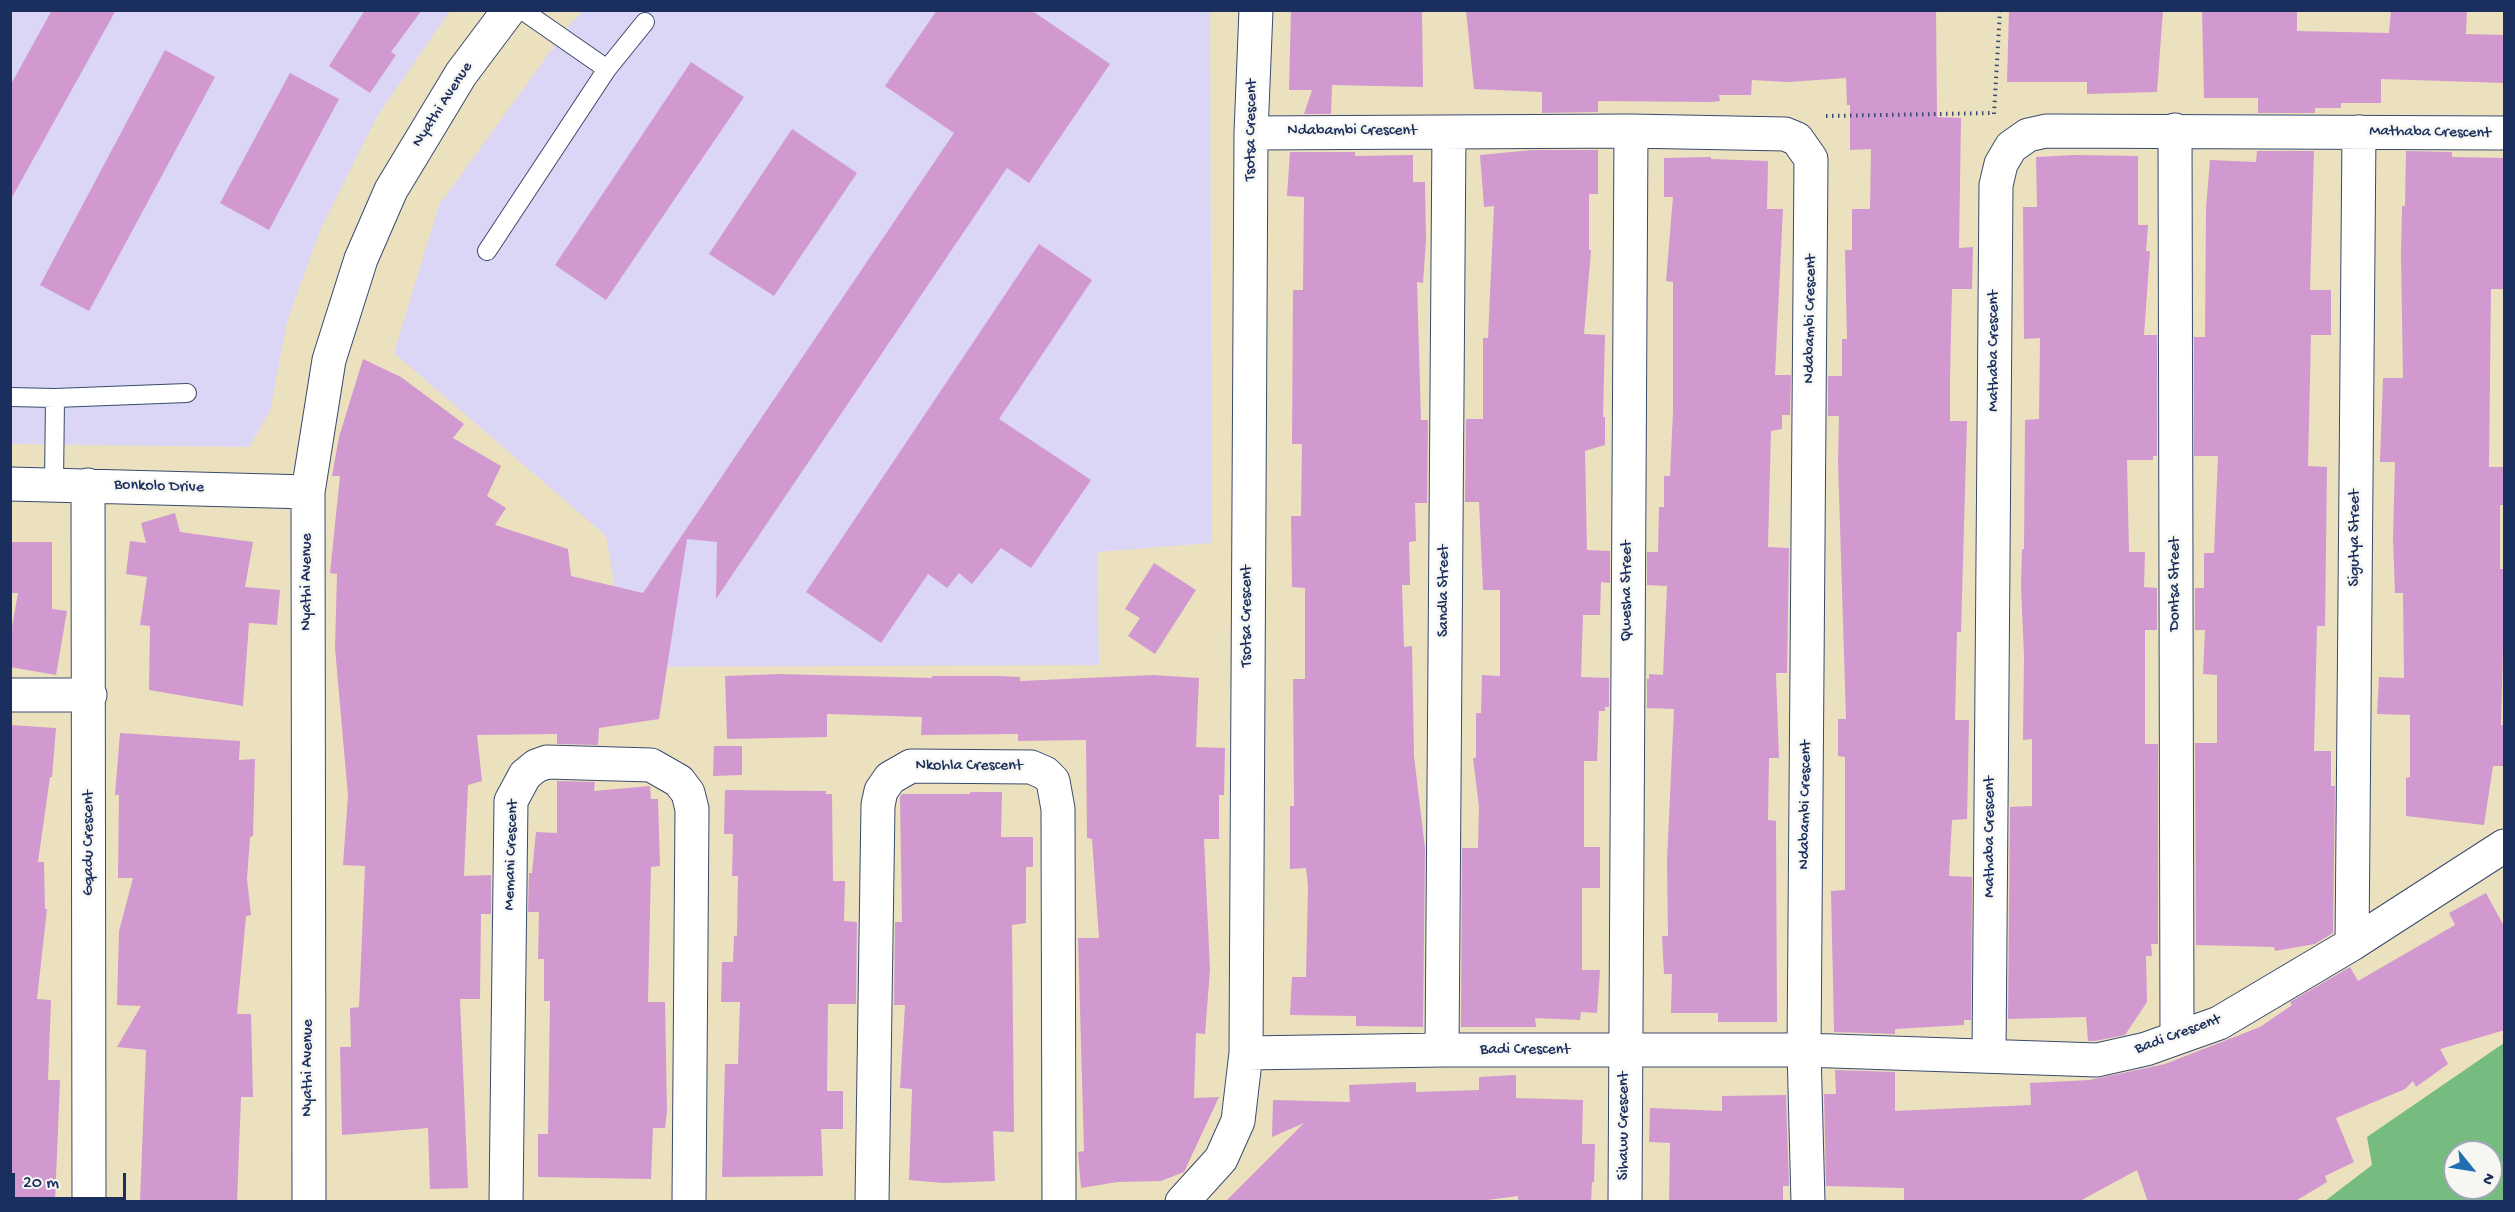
<!DOCTYPE html>
<html>
<head>
<meta charset="utf-8">
<style>
	body { margin:0 }
	#map { position:relative; width:2515px; height:1212px; overflow:hidden; background:#ebe1bf; font-family:"Gochi Hand",sans-serif }
	canvas { display:block }
	.frame { position:absolute; inset:0; border:12px solid #1b2f5e; pointer-events:none }
	.north { position:absolute; left:2443px; top:1140px; width:60px; height:60px; box-sizing:border-box; background:#f6f6f2; border:2px solid #9ea6b7; border-radius:50%; rotate:120deg; font-size:16px; font-weight:700; line-height:24px; text-align:center; color:#1b2f5e }
	.north::after { content:''; display:block; margin:auto; width:21px; height:27px; background:#1f6fb2; clip-path:polygon(50% 0,100% 100%,50% 72%,0 100%) }
	.scale { position:absolute; left:12px; top:1173px; width:114px; height:27px; box-sizing:border-box; border:3px solid #1b2f5e; border-top:0; padding-left:8px; font-size:18px; line-height:21px; white-space:nowrap; color:#1b2f5e; -webkit-text-stroke:4px #f6f6f2; paint-order:stroke }
</style>
</head>
<body>
<div id="map">
<canvas width="2515" height="1212"></canvas>
<div class="frame"></div>
<div class="north">N</div>
<div class="scale">20 m</div>
</div>
<script>
const g = document.querySelector('canvas').getContext('2d');
g.lineJoin = 'round';
function fill(path, color) { g.fillStyle = color; g.fill(path, 'evenodd'); }
const shape = rows => new Path2D(rows.map(r => 'M' + r).join(''));
function strokePath(path, color, width, dash) { g.strokeStyle = color; g.lineWidth = width; g.lineCap = dash ? 'butt' : 'round'; g.setLineDash(dash || []); g.stroke(path); }
function write(font, color, halo, rows, align = 'center') {
  g.font = font + ' "Gochi Hand",sans-serif'; g.lineWidth = 5; g.setLineDash([]); g.textBaseline = 'middle'; g.strokeStyle = halo; g.fillStyle = color; for (const [text, x, y, turn = 0] of rows) {
    g.save(); g.translate(x, y); g.rotate((+turn || 0) * Math.PI / 180); g.textAlign = isNaN(turn) ? turn : align; if (halo) g.strokeText(text, 0, 0); g.fillText(text, 0, 0); g.restore();
  }
}
fill(shape([
	[11,11,450,11,378,115,321,228,287,322,270,411,249,447,11,444],
	[583,11,1210,11,1212,543,1097,552,1099,665,629,667,606,536,394,353,439,205,571,23]
]), '#dcd6f6');
fill(shape([
	[2504,1043,2504,1201,2325,1201,2372,1165,2367,1137],
	[2455,1152,2491,1152,2491,1188,2455,1188]
]), '#76bb7f');
fill(shape([
	[52,10,116,10,10,201,10,86],
	[365,10,422,10,391,52,396,55,370,93,329,66],
	[937,10,1031,10,1110,64,1029,183,1007,168,716,599,717,542,687,539,659,719,599,728,598,745,557,744,557,734,477,735,482,781,468,785,464,876,491,875,491,914,481,914,480,999,460,999,468,1188,430,1189,428,1128,342,1135,340,1047,351,1047,350,1008,359,1007,365,866,343,865,348,796,335,648,337,574,330,573,340,476,332,476,339,437,363,359,401,377,464,424,453,438,501,466,487,496,506,508,495,525,568,549,571,576,643,593,954,133,885,86],
	[1291,10,1422,10,1423,87,1332,85,1331,114,1304,114,1312,90,1289,90],
	[1466,10,1936,10,1937,117,1961,118,1959,248,1973,247,1972,289,1952,289,1950,379,1950,421,1967,421,1961,632,1957,632,1955,720,1969,720,1967,819,1952,820,1949,876,1972,877,1971,1020,1964,1020,1964,1025,1895,1029,1895,1034,1834,1032,1834,1029,1831,891,1845,890,1845,757,1838,756,1838,719,1846,719,1838,461,1839,416,1828,416,1828,376,1842,376,1842,339,1847,339,1845,250,1852,250,1852,209,1870,209,1871,149,1850,150,1850,105,1847,105,1846,78,1788,82,1752,80,1751,95,1719,95,1720,101,1711,102,1598,101,1598,112,1542,113,1542,92,1474,89],
	[2009,10,2163,10,2157,92,2087,94,2087,82,2007,82],
	[2202,10,2297,10,2297,31,2389,33,2391,10,2467,10,2466,34,2505,35,2505,83,2381,79,2381,103,2341,103,2341,108,2315,108,2315,113,2258,113,2258,98,2204,98],
	[165,50,215,77,89,311,40,285],
	[691,62,744,97,606,300,555,265],
	[290,73,339,99,269,230,220,203],
	[792,129,857,173,774,296,709,254],
	[1532,150,1598,150,1598,194,1589,194,1589,250,1591,250,1584,334,1605,335,1603,417,1605,417,1605,445,1585,451,1587,550,1610,551,1610,583,1601,582,1600,615,1583,615,1581,677,1609,678,1609,707,1605,707,1605,711,1599,711,1597,761,1584,761,1584,847,1600,847,1600,888,1582,888,1582,970,1600,970,1597,1013,1581,1012,1580,1020,1535,1018,1536,1027,1461,1027,1462,848,1478,848,1479,807,1473,758,1476,758,1476,713,1481,713,1482,675,1500,676,1500,590,1483,590,1479,502,1465,502,1466,419,1483,419,1483,338,1488,338,1494,206,1484,207,1480,155],
	[2257,151,2314,151,2310,290,2331,290,2331,335,2311,335,2308,466,2327,467,2325,626,2317,626,2314,751,2331,751,2331,786,2335,786,2333,933,2315,944,2275,951,2274,947,2196,945,2195,743,2217,743,2217,675,2203,674,2205,630,2195,630,2195,588,2204,588,2204,553,2214,553,2218,456,2194,456,2194,337,2205,337,2206,207,2210,160,2256,162],
	[2406,151,2452,152,2452,157,2505,158,2505,289,2491,289,2489,467,2505,467,2505,505,2500,505,2500,569,2505,569,2501,725,2505,725,2505,766,2493,766,2484,825,2406,816,2406,778,2410,777,2410,715,2377,714,2379,677,2404,678,2403,593,2395,593,2393,540,2395,462,2380,462,2383,378,2403,378,2401,256,2402,206,2405,206],
	[1290,152,1355,152,1355,156,1413,155,1413,182,1425,182,1426,240,1423,283,1417,282,1421,420,1428,420,1427,503,1415,503,1416,541,1409,542,1410,585,1402,585,1404,647,1412,646,1414,756,1425,848,1423,1027,1356,1026,1356,1016,1290,1015,1292,977,1306,977,1308,886,1306,868,1290,869,1290,806,1294,806,1293,679,1305,679,1305,588,1292,587,1291,516,1301,516,1302,444,1292,444,1293,290,1303,290,1304,197,1287,196],
	[2075,155,2138,156,2138,225,2148,225,2146,251,2150,251,2144,335,2157,335,2157,456,2153,456,2153,460,2127,460,2129,552,2145,552,2144,587,2157,588,2157,630,2145,630,2145,744,2158,744,2158,944,2151,944,2152,956,2146,956,2147,1002,2125,1035,2095,1041,2088,1041,2086,1017,2008,1019,2010,807,2032,806,2032,739,2023,740,2024,656,2021,586,2022,549,2024,549,2025,420,2039,419,2040,338,2024,339,2023,207,2037,207,2036,157],
	[1711,157,1711,159,1768,161,1767,209,1783,209,1775,375,1791,375,1790,415,1782,415,1782,429,1771,431,1768,547,1789,548,1787,673,1776,673,1779,758,1769,758,1768,820,1776,821,1777,1022,1718,1022,1718,1013,1671,1013,1672,974,1664,974,1662,936,1668,936,1667,861,1674,709,1647,708,1647,679,1649,679,1649,674,1663,675,1667,586,1647,585,1647,552,1658,552,1659,507,1664,507,1664,476,1670,476,1673,411,1673,282,1666,281,1673,197,1664,197,1664,158],
	[1039,244,1092,280,999,419,1091,480,1031,568,1001,548,972,584,959,573,947,588,928,574,881,643,806,592],
	[175,513,180,532,253,542,245,587,280,590,277,625,249,623,243,706,149,690,150,626,140,625,147,577,126,574,130,541,146,543,141,523],
	[10,542,52,542,52,609,67,611,56,675,10,667,10,638,18,593,10,593],
	[1154,563,1196,590,1155,654,1128,636,1140,618,1125,609],
	[780,674,933,678,931,676,999,676,1020,677,1020,681,1153,675,1199,678,1196,747,1225,748,1224,795,1219,795,1219,839,1204,839,1210,970,1205,1034,1196,1033,1194,1098,1219,1097,1184,1172,1161,1181,1117,1182,1081,1188,1078,1152,1084,1151,1078,938,1099,938,1092,839,1087,838,1086,740,1018,741,1018,734,921,735,922,717,827,714,827,737,727,739,725,676],
	[10,725,56,728,52,777,50,777,38,862,44,862,45,909,47,909,37,999,51,1000,48,1080,60,1080,55,1202,10,1202],
	[120,733,240,741,239,760,255,759,253,836,250,837,247,879,251,915,246,916,237,1014,251,1014,253,1097,241,1097,237,1202,140,1202,146,1050,117,1047,141,1006,117,1005,119,931,133,878,118,878,119,795,115,795],
	[714,746,742,746,742,775,713,776],
	[557,781,595,782,594,791,650,786,651,799,658,799,660,866,651,867,648,1002,665,1002,667,1112,665,1128,653,1128,651,1179,538,1177,538,1134,548,1134,550,1001,544,1001,544,959,538,959,539,912,528,912,529,873,532,873,536,832,557,833],
	[725,790,826,791,826,794,832,794,833,881,845,881,844,921,857,922,856,1004,828,1004,827,1091,843,1091,843,1129,821,1129,823,1176,722,1177,725,1064,738,1064,740,1002,721,1002,722,962,733,962,734,936,737,936,738,876,732,876,733,834,724,834],
	[970,792,1002,792,1001,837,1033,837,1033,867,1026,867,1026,923,1012,925,1014,1132,993,1131,995,1181,944,1183,909,1180,912,1089,900,1088,905,1005,894,1005,895,922,902,922,900,797,902,794,970,794],
	[2486,893,2505,928,2505,1030,2440,1049,2448,1064,2416,1087,2413,1081,2405,1089,2336,1118,2354,1162,2325,1176,2327,1182,2294,1202,2148,1202,2137,1170,2078,1202,1904,1202,1904,1188,1826,1186,1824,1094,1836,1094,1835,1070,1895,1072,1895,1111,2031,1105,2030,1083,2090,1080,2165,1064,2260,1027,2292,1005,2290,1002,2350,967,2358,981,2455,925,2449,913],
	[1516,1075,1516,1098,1583,1100,1582,1144,1595,1144,1594,1182,1592,1182,1591,1202,1518,1202,1518,1196,1472,1202,1225,1202,1304,1123,1272,1137,1273,1100,1350,1102,1349,1085,1416,1082,1416,1092,1479,1090,1479,1077],
	[1786,1095,1789,1186,1783,1186,1783,1202,1669,1202,1670,1143,1649,1142,1650,1108,1722,1111,1722,1096]
]), '#d199cf');
const service = shape([
	[607,69,645,22],
	[487,251,607,69,522,10],
	[10,397,55,398,54,484],
	[55,398,187,393]
]);
const minor = shape([
	[2175,130,2177,1038],
	[1251,133,1631,131,1785,134,1797,139,1811,159,1804,1050,1808,1202],
	[10,484,308,492],
	[88,485,89,1202],
	[10,695,90,695],
	[2352,944,2359,132],
	[1442,1050,1449,132],
	[1246,1053,1442,1050,1804,1050,2097,1060,2146,1049,2219,1023,2352,944,2504,846],
	[1989,1056,1996,185,2001,164,2011,147,2028,135,2046,131,2504,133],
	[309,1202,308,492,329,360,361,259,391,190,461,74,509,10],
	[506,1202,511,801,525,775,536,766,547,762,651,765,679,781,688,793,692,809,689,1202],
	[872,1202,878,805,881,791,890,778,911,766,1031,767,1045,773,1053,781,1058,809,1059,1202],
	[1182,1202,1221,1159,1238,1121,1246,1053,1251,133,1256,10],
	[1625,1202,1631,131]
]);
strokePath(service, '#3a4a6d', 20);
strokePath(minor, '#3a4a6d', 35);
strokePath(shape([
	[1994,114,2000,10],
	[1826,116,1993,113]
]), '#3a4a6d', 4, [1.5, 4.5]);
strokePath(service, '#fff', 18);
strokePath(minor, '#fff', 33);
write('16px', '#1b2f5e', '#f6f6f2', [
	["Nyathi Avenue",443,105,-57],
	["Tsotsa Crescent",1252,130,-89],
	["Ndabambi Crescent",1352,132],
	["Mathaba Crescent",2430,133,1],
	["Ndabambi Crescent",1811,319,-89],
	["Mathaba Crescent",1995,351,-90],
	["Bonkolo Drive",159,487,2],
	["Sigutya Street",2356,538,-90],
	["Nyathi Avenue",308,582,-90],
	["Dontsa Street",2176,584,-90],
	["Sandla Street",1445,591,-90],
	["Qwesha Street",1628,591,-90],
	["Tsotsa Crescent",1248,616,-90],
	["Nkohla Crescent",969,767],
	["Ndabambi Crescent",1806,805,-89],
	["Mathaba Crescent",1991,837,-90],
	["Gqadu Crescent",90,843,-90],
	["Memani Crescent",512,855,-88],
	["Badi Crescent",2178,1035,-20],
	["Badi Crescent",1525,1051],
	["Nyathi Avenue",309,1068,-90],
	["Sihawu Crescent",1625,1126,-90]
]);
</script>
</body>
</html>
